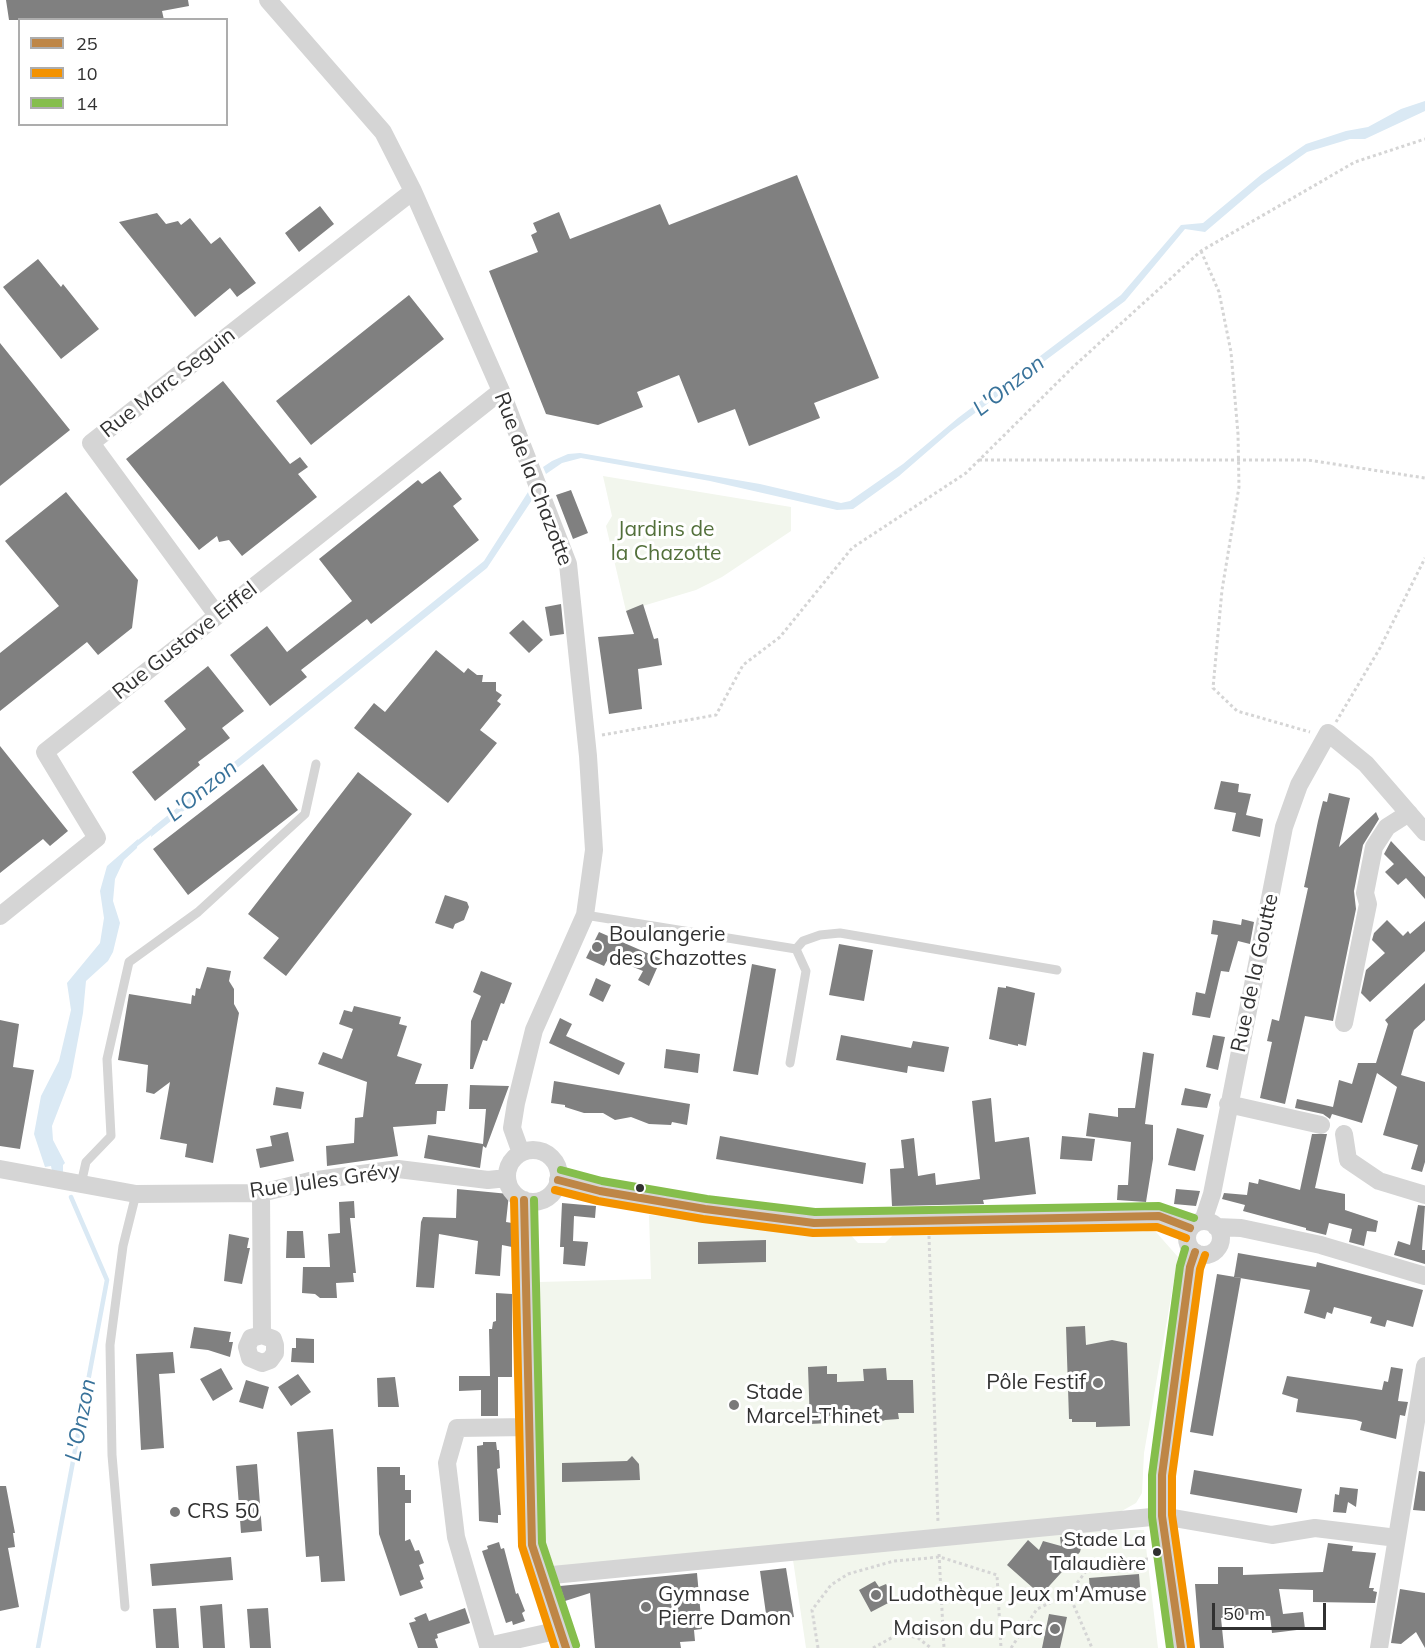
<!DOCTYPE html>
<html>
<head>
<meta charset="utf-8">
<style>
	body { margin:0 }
	#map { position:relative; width:1425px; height:1648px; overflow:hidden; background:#fff; font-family:Mulish,sans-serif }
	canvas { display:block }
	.legend { position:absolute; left:18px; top:18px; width:210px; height:108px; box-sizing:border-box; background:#fff; border:2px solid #adadad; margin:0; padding:8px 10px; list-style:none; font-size:18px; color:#313131 }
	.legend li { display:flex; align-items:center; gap:12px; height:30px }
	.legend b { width:30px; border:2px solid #adadad }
	.scale { position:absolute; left:1212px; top:1603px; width:114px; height:27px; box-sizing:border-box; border:3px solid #313131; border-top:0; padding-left:8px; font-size:18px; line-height:21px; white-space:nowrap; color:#313131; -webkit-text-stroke:4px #fff; paint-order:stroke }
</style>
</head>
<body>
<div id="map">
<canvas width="1425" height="1648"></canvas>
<ul class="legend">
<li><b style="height:8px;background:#be8646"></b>25</li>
<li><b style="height:8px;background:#f39200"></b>10</li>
<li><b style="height:8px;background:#85be4c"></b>14</li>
</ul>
<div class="scale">50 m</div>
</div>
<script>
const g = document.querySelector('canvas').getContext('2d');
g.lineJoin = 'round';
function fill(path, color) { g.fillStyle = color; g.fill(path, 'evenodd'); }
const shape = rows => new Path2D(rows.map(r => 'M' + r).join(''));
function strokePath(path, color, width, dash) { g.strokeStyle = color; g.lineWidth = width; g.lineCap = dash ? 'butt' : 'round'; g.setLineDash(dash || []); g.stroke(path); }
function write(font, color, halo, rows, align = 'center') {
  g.font = font + ' Mulish,sans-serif'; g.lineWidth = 6; g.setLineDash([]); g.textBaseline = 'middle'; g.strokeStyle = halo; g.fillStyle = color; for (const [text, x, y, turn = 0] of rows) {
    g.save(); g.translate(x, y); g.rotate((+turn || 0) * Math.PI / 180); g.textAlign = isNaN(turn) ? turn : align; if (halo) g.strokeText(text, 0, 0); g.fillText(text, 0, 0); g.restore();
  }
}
fill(shape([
	[603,476,791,507,791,531,722,577,696,590,626,611,606,526,612,516],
	[649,1215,847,1231,858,1243,885,1243,895,1233,1112,1227,1156,1232,1178,1257,1144,1453,1142,1493,1136,1503,1120,1512,555,1569,544,1539,539,1282,651,1279],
	[1081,1530,1144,1530,1158,1648,806,1648,793,1560]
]), '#f2f6ed');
fill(shape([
	[1425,101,1425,111,1365,139,1350,139,1307,152,1259,186,1205,232,1185,229,1125,301,951,431,899,476,853,509,837,510,710,481,581,458,562,463,546,474,543,467,552,461,568,454,580,453,760,484,841,503,850,501,903,464,958,418,1121,295,1181,225,1203,223,1262,174,1306,144,1346,131,1368,127,1401,109],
	[528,492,532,500,487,568,151,837,152,828,484,561],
	[138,839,137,848,124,860,115,879,113,901,120,923,113,952,108,961,86,981,83,1013,71,1077,52,1126,53,1140,65,1163,63,1165,63,1173,52,1171,51,1166,45,1167,34,1134,41,1096,59,1061,71,1010,67,983,100,943,104,918,100,891,107,866]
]), '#dae9f4');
strokePath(shape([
	[134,846,155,829],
	[38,1648,107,1280,71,1197]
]), '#dae9f4', 4.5);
fill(shape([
	[6,0,188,0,189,6,162,11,164,20,9,20],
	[797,175,879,378,814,403,820,418,749,446,735,409,698,423,679,375,637,392,643,407,598,425,546,414,489,271,538,252,531,235,537,232,533,223,559,212,570,239,660,204,669,225],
	[320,206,334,224,299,252,285,233],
	[157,213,166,224,178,221,181,225,190,218,211,244,220,237,256,283,237,297,230,288,195,317,119,222],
	[38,259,61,287,63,284,99,329,61,359,3,287],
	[409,295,444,339,311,445,276,401],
	[0,343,70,430,0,486],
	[223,381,290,464,300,457,308,467,298,474,317,497,242,556,229,540,219,542,217,536,199,550,126,459],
	[440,471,462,499,453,506,479,540,371,624,367,619,301,670,307,677,270,706,230,655,267,626,287,652,352,601,319,559,418,480,422,484],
	[571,490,588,533,573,539,556,495],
	[66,492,138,580,132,628,98,655,87,642,0,711,0,653,59,606,5,541],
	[561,604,564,634,550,636,545,607],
	[643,604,654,639,658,638,662,665,638,669,642,709,609,714,598,637,634,634,626,611],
	[523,620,543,640,529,653,509,633],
	[436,650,464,673,468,668,477,675,483,675,482,682,496,682,496,691,502,695,497,701,501,704,480,730,497,743,448,803,354,728,374,703,385,712],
	[208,666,244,711,222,728,230,738,198,762,200,765,155,801,132,772,186,729,164,701],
	[0,746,68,831,50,846,43,839,0,873],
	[263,764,298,810,188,895,153,849],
	[358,772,412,814,286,976,263,958,279,938,248,914],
	[1221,781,1239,784,1238,792,1251,794,1246,815,1263,819,1260,837,1232,831,1236,813,1214,809],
	[1329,793,1350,798,1339,847,1376,812,1379,819,1363,845,1354,891,1356,909,1333,1021,1305,1016,1285,1104,1260,1098,1272,1042,1267,1041,1272,1019,1279,1021,1308,888,1304,887,1318,821,1323,801,1327,802],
	[1391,841,1425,877,1425,899,1406,878,1398,885,1385,872,1394,864,1384,854],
	[445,895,467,902,469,907,464,920,455,924,453,929,435,923],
	[1242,919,1254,922,1250,944,1238,941,1229,972,1221,971,1210,1018,1192,1015,1196,992,1210,995,1205,994,1218,935,1211,934,1213,920,1241,925],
	[1387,920,1403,936,1408,931,1410,934,1425,921,1425,951,1370,1002,1361,993,1366,970,1385,953,1372,940,1374,933],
	[599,932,661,959,649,986,638,980,643,971,609,957,604,966,586,958],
	[839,944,873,950,864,1001,829,995],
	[752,964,776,969,758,1075,733,1071],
	[207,967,231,971,229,981,234,989,234,1004,239,1013,213,1163,185,1157,187,1144,160,1139,170,1082,154,1094,146,1092,148,1065,118,1060,129,994,191,1004,192,995,195,996,196,988,200,989],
	[481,971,512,983,504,1004,501,1003,487,1041,483,1040,473,1069,470,1069,471,1021,481,996,473,992],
	[596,978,611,985,603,1002,589,995],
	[1425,983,1425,1020,1414,1030,1401,1075,1425,1082,1425,1162,1422,1172,1411,1169,1418,1145,1383,1135,1397,1087,1377,1073,1362,1123,1332,1114,1330,1119,1323,1114,1295,1108,1297,1099,1333,1107,1339,1080,1352,1084,1358,1063,1376,1063,1388,1024,1385,1020],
	[1006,986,1035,993,1026,1046,1018,1044,1018,1046,989,1039,998,987,1006,988],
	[354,1006,401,1017,399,1024,407,1026,397,1056,422,1064,415,1084,448,1084,445,1111,437,1111,436,1124,393,1127,398,1156,327,1166,326,1146,354,1143,355,1118,363,1117,367,1082,318,1064,323,1052,342,1059,353,1029,339,1024,344,1010,352,1012],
	[560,1018,572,1024,566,1036,625,1063,619,1075,549,1043],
	[0,1020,19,1024,13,1067,34,1070,20,1149,0,1146],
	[841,1035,911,1048,913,1041,949,1047,944,1072,908,1066,907,1073,836,1060],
	[1213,1035,1225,1037,1218,1070,1206,1067],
	[666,1049,700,1054,698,1073,664,1068],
	[1143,1052,1154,1054,1145,1124,1153,1125,1153,1159,1146,1202,1117,1200,1118,1185,1128,1185,1131,1142,1086,1136,1089,1113,1118,1117,1118,1108,1135,1108],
	[554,1081,690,1104,687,1125,672,1122,671,1125,649,1124,631,1117,615,1120,603,1113,584,1113,565,1107,565,1105,551,1103],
	[470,1085,509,1086,486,1148,483,1146,480,1168,424,1158,428,1135,483,1144,486,1109,469,1109],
	[276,1087,304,1092,301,1109,273,1105],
	[1185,1088,1211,1094,1207,1108,1181,1105],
	[991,1098,995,1142,1029,1137,1036,1194,983,1200,984,1204,892,1206,890,1169,904,1168,901,1140,914,1138,918,1176,935,1173,936,1185,980,1179,972,1101],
	[1177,1128,1204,1135,1195,1171,1168,1165],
	[288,1132,294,1161,260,1168,256,1149,272,1146,270,1136],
	[1312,1134,1327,1134,1315,1188,1345,1194,1345,1210,1378,1221,1376,1232,1367,1231,1364,1246,1349,1242,1352,1229,1329,1223,1326,1235,1306,1230,1306,1228,1243,1211,1245,1205,1222,1199,1224,1193,1247,1195,1249,1182,1258,1184,1259,1179,1300,1190],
	[720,1136,866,1163,863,1184,716,1159],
	[1062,1136,1095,1139,1092,1161,1060,1159],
	[457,1189,509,1194,506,1222,512,1223,512,1247,502,1245,500,1276,475,1274,478,1241,439,1234,434,1288,416,1287,421,1222,423,1217,456,1218],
	[1176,1189,1200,1191,1196,1206,1174,1204],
	[354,1201,355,1218,350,1218,356,1273,353,1273,354,1282,336,1283,337,1298,320,1298,315,1294,302,1293,303,1267,330,1267,328,1234,340,1233,339,1202],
	[562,1203,596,1206,595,1218,574,1216,573,1241,588,1242,585,1266,563,1264,564,1247,560,1247],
	[1418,1205,1425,1206,1422,1250,1425,1250,1425,1264,1394,1255,1398,1241,1410,1245],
	[287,1231,303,1231,305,1258,286,1258],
	[229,1234,249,1238,247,1248,250,1248,242,1284,224,1281],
	[766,1240,766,1262,698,1264,698,1242],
	[1238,1253,1316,1267,1317,1262,1423,1290,1413,1327,1387,1320,1385,1327,1370,1323,1372,1317,1334,1307,1332,1314,1327,1312,1325,1319,1304,1313,1310,1290,1234,1277],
	[1217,1274,1241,1278,1213,1436,1190,1432],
	[496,1293,512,1294,512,1377,498,1377,498,1416,481,1416,481,1390,459,1391,459,1376,490,1376,489,1329,492,1329,493,1322,496,1321],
	[1085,1326,1086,1345,1112,1340,1127,1343,1130,1426,1096,1427,1096,1422,1072,1422,1072,1419,1069,1419,1066,1327],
	[194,1327,231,1332,229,1342,233,1342,230,1357,208,1350,190,1348],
	[296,1338,314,1339,314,1363,291,1362,292,1348,296,1348],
	[173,1352,175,1373,159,1374,164,1448,141,1450,136,1354],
	[827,1366,827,1374,837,1374,837,1382,864,1381,863,1369,886,1368,887,1380,913,1380,914,1413,898,1413,899,1419,885,1420,876,1424,868,1421,855,1421,855,1415,829,1416,829,1423,810,1424,808,1367],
	[1391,1367,1403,1369,1398,1401,1408,1402,1405,1416,1400,1415,1396,1439,1360,1430,1362,1422,1356,1420,1296,1412,1298,1399,1282,1394,1287,1376,1382,1390,1384,1381,1388,1382],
	[221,1368,233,1389,213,1401,200,1379],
	[298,1374,311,1392,291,1406,278,1387],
	[395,1377,399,1407,378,1407,377,1378],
	[246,1380,269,1387,263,1409,239,1402],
	[333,1429,345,1581,321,1582,319,1556,306,1557,297,1432],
	[483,1442,496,1442,497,1450,499,1450,500,1468,497,1469,501,1515,498,1515,498,1523,479,1521,477,1446,483,1445],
	[632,1456,639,1464,640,1480,562,1482,562,1463,627,1461],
	[257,1464,262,1531,241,1533,236,1466],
	[377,1467,400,1467,400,1475,405,1475,405,1490,411,1490,411,1503,405,1503,405,1541,410,1539,415,1551,419,1550,424,1563,419,1565,424,1579,420,1581,423,1588,400,1596,379,1534],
	[1194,1470,1302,1489,1297,1513,1190,1494],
	[1419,1471,1425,1472,1425,1511,1413,1510],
	[0,1486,6,1486,15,1533,13,1533,15,1547,8,1548,19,1607,0,1611],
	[1340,1487,1358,1489,1356,1507,1348,1502,1346,1513,1333,1512,1335,1494,1339,1495],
	[1084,1535,1080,1552,1041,1595,1007,1565,1028,1540,1039,1550,1043,1541,1061,1546,1060,1537],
	[499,1542,501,1549,504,1548,516,1594,518,1593,525,1611,522,1613,525,1621,513,1625,512,1621,506,1623,482,1551,488,1549,487,1546],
	[1328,1543,1353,1546,1352,1551,1376,1553,1369,1588,1374,1588,1373,1591,1377,1592,1375,1603,1313,1602,1313,1590,1279,1589,1283,1614,1303,1612,1305,1629,1272,1633,1270,1616,1253,1616,1253,1614,1221,1618,1224,1648,1200,1648,1195,1584,1218,1584,1218,1567,1243,1567,1243,1575,1323,1572],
	[231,1557,233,1580,152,1586,150,1564],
	[786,1568,794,1617,767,1621,760,1571],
	[697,1573,702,1629,694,1630,695,1641,680,1642,681,1648,595,1648,590,1593,565,1601,560,1586],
	[1139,1574,1141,1599,1091,1603,1089,1578],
	[875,1581,879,1587,886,1584,894,1600,871,1612,859,1590],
	[1400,1589,1425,1593,1425,1648,1416,1632,1401,1644,1391,1643],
	[222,1604,225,1648,203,1648,200,1606],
	[176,1608,179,1648,156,1648,153,1609],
	[268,1608,271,1648,250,1648,247,1609],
	[465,1608,470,1623,437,1634,438,1638,435,1639,438,1648,418,1648,409,1623,416,1621,414,1618,426,1613,429,1621],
	[1049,1614,1067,1617,1060,1648,1042,1648]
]), '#808080');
strokePath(shape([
	[1201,251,1219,292,1231,352,1238,434,1239,487,1222,590,1213,688,1237,711,1310,732],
	[979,460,1308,460,1425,478],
	[1336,722,1380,648,1425,558],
	[602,735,716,715,743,665,780,637,852,548,966,473,1074,366,1201,251,1355,162,1425,139],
	[929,1236,938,1523],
	[939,1554,944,1648],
	[1069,1594,1092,1648],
	[818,1648,812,1610,831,1585,848,1574,894,1561,940,1557,997,1575,1001,1648],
	[873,1648,893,1637,906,1635,918,1638,931,1648],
	[1011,1648,1037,1609,1069,1594,1092,1563,1148,1559]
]), '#d5d5d5', 3, [3, 3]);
strokePath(shape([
	[585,915,796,949,803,941,820,935,840,933,1057,970],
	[790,1063,806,971,796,949],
	[81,1184,86,1162,111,1136,107,1059,129,962,198,912,305,814,316,764],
	[125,1607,112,1455,110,1345,123,1246,136,1194]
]), '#d5d5d5', 9);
strokePath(shape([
	[268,0,383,132,413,191,501,391,568,564,588,756,594,850,585,915,534,1030,516,1103,512,1128,521,1153],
	[217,615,91,443,413,191],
	[0,916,97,838,45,752,501,391],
	[1344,1023,1368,904,1365,893,1374,847,1387,827,1409,813],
	[1228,1104,1321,1125],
	[1344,1134,1348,1160,1379,1181,1425,1195],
	'507 1176a26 26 0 1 1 52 0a26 26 0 1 1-52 0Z',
	[0,1169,136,1194,261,1193,310,1181,398,1169,488,1180,507,1178],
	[558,1180,600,1191,705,1209,814,1223,1159,1216,1190,1228],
	[261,1193,262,1335,251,1338,247,1347,250,1358,262,1363,270,1360,275,1353,275,1345,273,1339,262,1335],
	[524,1200,532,1545,566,1648],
	[1203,1221,1212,1194,1284,827,1299,785,1328,733,1366,764,1425,832],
	'1187 1238a17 17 0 1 1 34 0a17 17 0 1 1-34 0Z',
	[1216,1227,1241,1228,1321,1245,1425,1276],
	[528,1427,457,1428,447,1463,456,1537,488,1646,560,1630],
	[542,1576,1162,1516,1272,1535,1315,1528,1397,1538],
	[1181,1648,1162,1516,1162,1475,1190,1267,1195,1252],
	[1379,1648,1425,1366]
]), '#d5d5d5', 18);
strokePath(shape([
	[558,1180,600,1191,705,1209,814,1223,1159,1216,1190,1228],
	[524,1200,532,1545,566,1648],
	[1181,1648,1162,1516,1162,1475,1190,1267,1195,1252]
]), '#be8646', 8);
strokePath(shape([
	[555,1190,598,1201,703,1219,813,1233,1157,1227,1186,1238],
	[514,1200,522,1546,555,1648],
	[1191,1647,1172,1515,1172,1476,1200,1269,1205,1255]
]), '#f39200', 8);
strokePath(shape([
	[561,1170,602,1181,707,1199,815,1212,1159,1206,1194,1218],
	[534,1200,542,1543,576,1645],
	[1170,1648,1152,1517,1152,1475,1180,1266,1185,1249]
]), '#85be4c', 8);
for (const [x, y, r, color] of [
	[597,947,6,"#797979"],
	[640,1188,5,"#313131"],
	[1098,1383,6,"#797979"],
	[734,1405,6,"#797979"],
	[175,1512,6,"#797979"],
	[1157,1552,5,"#313131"],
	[876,1595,6,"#797979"],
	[646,1607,6,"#797979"],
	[1055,1629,6,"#797979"]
]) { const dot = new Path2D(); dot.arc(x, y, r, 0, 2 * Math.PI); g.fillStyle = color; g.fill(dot); strokePath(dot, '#fff', 2); }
write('20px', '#313131', '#fff', [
	["Stade La",1146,1540],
	["Talaudière",1146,1564]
], 'right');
write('21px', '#313131', '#fff', [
	["Rue Marc Seguin",168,383,-38],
	["Rue de la Chazotte",533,479,69],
	["Rue Gustave Eiffel",185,641,-38],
	["Rue de la Goutte",1255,973,-78],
	["Rue Jules Grévy",325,1181,-8]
]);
write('21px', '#53703b', '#fff', [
	["Jardins de",666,530],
	["la Chazotte",666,554]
]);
write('21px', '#313131', '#fff', [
	["Boulangerie",609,935],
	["des Chazottes",609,959],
	["Pôle Festif",1086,1383,"right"],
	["Stade",746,1393],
	["Marcel-Thinet",746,1417],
	["CRS 50",187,1512],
	["Gymnase",658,1595],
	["Pierre Damon",658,1619],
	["Ludothèque Jeux m'Amuse",888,1595],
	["Maison du Parc",1043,1629,"right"]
], 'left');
write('italic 22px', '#38729a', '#fff', [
	["L'Onzon",1009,386,-38],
	["L'Onzon",202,791,-39],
	["L'Onzon",81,1420,-79]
]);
</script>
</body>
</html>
